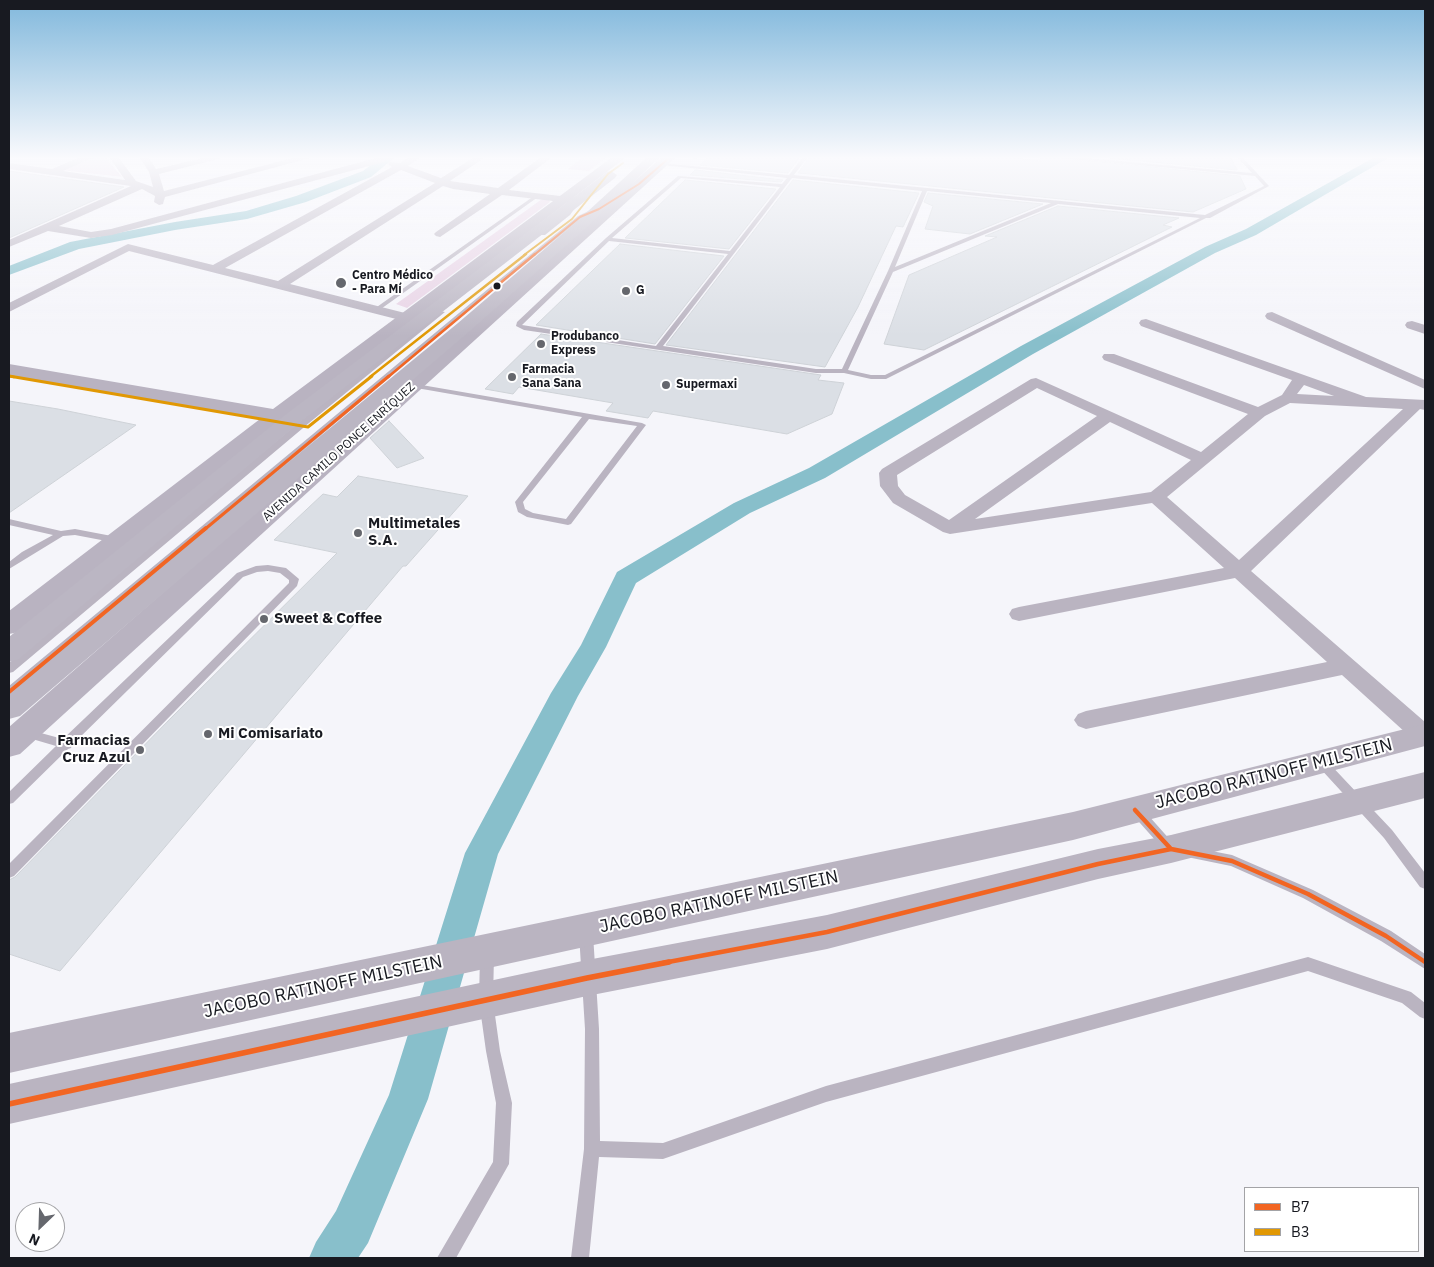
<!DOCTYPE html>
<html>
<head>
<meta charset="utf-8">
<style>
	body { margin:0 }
	#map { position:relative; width:1434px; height:1267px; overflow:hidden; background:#f5f5fa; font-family:"IBM Plex Sans",sans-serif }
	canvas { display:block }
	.frame { position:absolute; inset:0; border:10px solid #181a21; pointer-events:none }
	.legend { position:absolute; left:1244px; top:1187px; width:175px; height:65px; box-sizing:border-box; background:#fff; border:1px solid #a3a3a6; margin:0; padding:6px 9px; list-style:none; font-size:15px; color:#181a21 }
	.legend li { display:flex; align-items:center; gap:10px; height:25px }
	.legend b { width:25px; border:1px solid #a3a3a6 }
	.north { position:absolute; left:15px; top:1202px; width:50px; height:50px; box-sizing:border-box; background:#fff; border:1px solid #a3a3a6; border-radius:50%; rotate:204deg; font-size:14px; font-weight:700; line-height:20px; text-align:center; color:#181a21 }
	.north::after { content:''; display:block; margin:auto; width:18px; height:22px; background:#65676d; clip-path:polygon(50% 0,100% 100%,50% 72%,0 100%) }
</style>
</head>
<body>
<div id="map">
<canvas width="1434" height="1267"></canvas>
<div class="frame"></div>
<ul class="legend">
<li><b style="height:6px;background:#f26522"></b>B7</li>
<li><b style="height:6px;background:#e19803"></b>B3</li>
</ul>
<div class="north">N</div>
</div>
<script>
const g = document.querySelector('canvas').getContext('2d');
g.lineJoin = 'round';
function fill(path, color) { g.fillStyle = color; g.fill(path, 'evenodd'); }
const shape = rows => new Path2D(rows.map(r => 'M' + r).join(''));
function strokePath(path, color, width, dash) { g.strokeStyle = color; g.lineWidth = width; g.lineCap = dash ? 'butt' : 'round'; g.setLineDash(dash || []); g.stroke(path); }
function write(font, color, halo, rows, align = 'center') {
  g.font = font + ' "IBM Plex Sans",sans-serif'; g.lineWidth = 4; g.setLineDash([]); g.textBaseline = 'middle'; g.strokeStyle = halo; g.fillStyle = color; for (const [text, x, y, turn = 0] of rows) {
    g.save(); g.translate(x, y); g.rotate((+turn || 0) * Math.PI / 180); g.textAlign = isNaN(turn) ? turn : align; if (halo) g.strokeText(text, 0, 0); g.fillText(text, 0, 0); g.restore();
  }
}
fill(shape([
	[93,158,106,158,122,177,61,170],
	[582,158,605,158,589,171,568,169],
	[542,199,549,200,550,202,407,308,396,304]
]), '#e8d3e5');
fill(shape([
	[380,158,394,158,371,177,306,202,247,219,175,230,79,249,9,275,9,266,70,242,175,222,246,211,296,196,363,171,380,158],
	[1373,158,1388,158,1256,235,1215,253,1033,354,825,478,750,513,636,583,606,647,578,696,498,854,428,1099,368,1243,358,1258,309,1258,316,1242,336,1211,389,1095,465,853,551,693,581,645,617,572,734,503,809,468,1021,346,1205,247,1246,229,1373,158]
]), '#88bfcb');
const building = shape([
	[707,158,799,158,788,173,700,165,707,158],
	[809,158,1013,158,1041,161,1041,158,1062,158,1240,176,1246,189,1193,212,798,173,809,158],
	[1110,158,1231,158,1237,170,1110,158],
	[695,170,783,180,781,182,690,175,695,170],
	[9,171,124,187,9,238,9,171],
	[685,180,776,189,729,249,625,238,685,180],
	[793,180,919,193,903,227,896,226,858,307,825,367,666,345,793,180],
	[928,193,1043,204,970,234,925,229,933,206,924,202,928,193],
	[1058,206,1179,218,1163,225,1172,227,924,350,884,344,909,275,997,237,985,236,1058,206],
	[620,244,724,256,655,344,536,325,620,244],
	[541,334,821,375,818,380,844,383,832,414,787,434,653,411,648,418,606,411,613,403,519,387,513,394,485,389,541,334],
	[9,401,58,409,136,425,9,513,9,401],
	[389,421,424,458,397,468,370,438,389,421],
	[358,476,468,496,406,566,403,566,60,971,9,954,9,880,15,877,172,717,337,553,274,540,323,494,337,497,358,476]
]);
fill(building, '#dbdfe5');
strokePath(building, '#ced2d7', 1);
fill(shape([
	[698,158,695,160,693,159,693,158,698,158],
	[802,158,807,158,794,175,1205,215,1264,186,1255,176,1064,158,1085,158,1252,173,1238,158,1243,158,1269,186,1210,218,1206,218,886,379,871,379,844,373,816,373,524,330,516,326,517,322,606,238,678,176,782,184,787,178,662,165,660,163,789,175,802,158],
	[681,178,780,187,730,251,612,238,681,178],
	[792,178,922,191,888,271,842,369,816,369,663,346,792,178],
	[927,191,1051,203,895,267,927,191],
	[1058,204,1200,218,885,375,871,375,848,370,893,272,1058,204],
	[609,241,728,254,656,346,522,325,609,241],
	[534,196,538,197,378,311,374,311,374,309,534,196],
	[574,203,578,204,570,215,545,235,541,235,541,233,566,213,574,203],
	[593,209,598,210,582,218,498,286,13,695,9,696,9,686,494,284,578,216,593,209],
	[440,311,445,312,309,423,13,672,9,673,9,663,303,419,440,311],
	[410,383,642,423,646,425,571,524,568,525,527,517,518,512,515,502,582,417,428,390,410,387,410,383],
	[589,419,637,426,566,519,533,513,525,509,523,502,589,419],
	[9,519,61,531,75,529,117,537,121,540,117,543,75,535,63,536,9,569,9,562,22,552,53,535,9,525,9,519],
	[268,565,286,568,299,579,297,586,14,876,9,878,9,864,289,583,289,580,280,573,268,571,257,572,243,577,72,745,71,748,68,749,13,803,9,804,9,792,56,746,22,736,20,733,22,730,26,729,63,739,237,573,256,566,268,565],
	[1322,758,1326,760,1392,830,1425,873,1425,889,1420,887,1384,838,1318,766,1316,763,1318,760,1322,758],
	[1136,805,1140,806,1172,842,1174,846,1172,850,1168,851,1164,850,1132,814,1130,810,1132,806,1136,805],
	[1191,847,1232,855,1313,890,1391,931,1425,954,1425,969,1381,941,1303,898,1231,866,1187,857,1185,853,1187,849,1191,847],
	[586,928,591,929,593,934,599,1029,600,1141,663,1143,826,1086,1308,957,1411,992,1425,1003,1425,1019,1420,1017,1402,1003,1308,971,826,1102,663,1159,599,1157,589,1258,571,1258,584,1149,585,1029,579,934,581,929,586,928],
	[487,948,492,950,494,955,493,1001,500,1051,512,1103,509,1164,456,1258,437,1258,493,1162,496,1103,486,1051,479,1001,480,955,482,950,487,948]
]), '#bab4c1');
fill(shape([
	[78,158,92,158,63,171,125,180,110,158,119,158,136,181,153,187,149,172,140,158,149,158,156,169,203,158,222,158,159,174,164,191,293,158,310,158,165,197,163,204,159,205,154,202,155,196,142,189,59,226,91,232,111,229,376,158,386,160,384,162,112,235,91,238,48,231,9,247,9,240,131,186,9,169,9,163,52,169,78,158],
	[408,158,420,158,408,166,441,178,473,158,484,158,450,181,498,188,540,158,551,158,509,190,578,198,583,201,578,204,502,195,440,237,436,236,434,234,436,232,490,194,453,189,443,186,290,284,413,315,415,318,408,322,129,251,9,312,9,303,128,244,213,265,392,167,388,164,390,162,400,163,408,158],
	[401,170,435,183,278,281,225,268,401,170],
	[1272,312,1425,380,1425,389,1267,319,1265,316,1267,313,1272,312],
	[1146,319,1366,397,1425,400,1425,410,1420,409,1251,571,1425,722,1425,745,1417,743,1342,675,1086,729,1078,726,1074,720,1078,714,1086,711,1327,662,1235,578,1019,621,1012,619,1009,614,1012,609,1019,607,1224,568,1152,503,950,534,943,532,893,503,880,486,879,473,882,469,1031,379,1036,378,1201,452,1248,414,1104,360,1102,357,1104,354,1114,354,1258,407,1282,395,1292,380,1141,326,1139,323,1141,320,1146,319],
	[1304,385,1334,396,1297,394,1304,385],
	[1037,388,1097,416,949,520,905,495,898,486,897,475,1037,388],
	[1290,403,1403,409,1239,560,1167,497,1265,416,1290,403],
	[1110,422,1191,460,1151,492,975,519,1110,422],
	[1412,321,1425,325,1425,334,1407,328,1405,325,1407,322,1412,321]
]), '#bab4c1');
fill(shape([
	[1425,724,1425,746,1073,840,9,1073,9,1033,1073,812,1425,724],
	[1425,772,1425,798,1171,863,1098,879,827,949,587,996,9,1124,9,1084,587,960,827,915,1098,849,1171,835,1425,772]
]), '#bab4c1');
fill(shape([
	[611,158,625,158,284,420,19,632,9,634,9,611,260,419,9,376,9,364,273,409,611,158],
	[661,158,675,158,20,754,9,757,9,727,661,158]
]), '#b9b3c1');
fill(shape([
	[646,158,659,158,585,229,470,331,20,716,9,719,9,692,458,323,575,223,646,158],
	[611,171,617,175,615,178,299,423,19,659,9,662,9,637,285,415,607,172,611,171]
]), '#bbb6c3');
strokePath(shape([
	[534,255,580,217,599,209,639,184,669,158]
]), '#f26522', 2);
strokePath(shape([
	[388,377,535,254]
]), '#f26522', 2.5);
strokePath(shape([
	[204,530,389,376]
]), '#f26522', 3);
strokePath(shape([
	[9,692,206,528]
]), '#f26522', 4);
strokePath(shape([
	[1135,810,1171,849,1232,861,1308,894,1386,936,1425,962],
	[663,963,827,932,1098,864,1171,849]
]), '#f26522', 4.5);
strokePath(shape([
	[9,1104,587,978,669,962]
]), '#f26522', 5.5);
strokePath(shape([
	[524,255,572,219,608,174,623,163]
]), '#e19803', 2);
strokePath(shape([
	[9,376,14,377],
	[370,377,526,254]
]), '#e19803', 2.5);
strokePath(shape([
	[9,376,308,427,372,376]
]), '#e19803', 3);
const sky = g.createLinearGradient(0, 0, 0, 336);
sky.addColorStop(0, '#81b8dc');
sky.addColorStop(0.47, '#fafafd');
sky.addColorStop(1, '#fafafd00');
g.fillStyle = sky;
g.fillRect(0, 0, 1434, 336);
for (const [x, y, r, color] of [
	[341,283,6,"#65676d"],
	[497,286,4.5,"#181a21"],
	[626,291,5,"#65676d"],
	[541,344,5,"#65676d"],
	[512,377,5,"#65676d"],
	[666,385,5,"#65676d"],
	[358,533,5,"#65676d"],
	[264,619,5,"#65676d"],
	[208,734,5,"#65676d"],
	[140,750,5,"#65676d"]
]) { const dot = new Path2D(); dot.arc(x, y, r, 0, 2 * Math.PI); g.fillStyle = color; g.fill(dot); strokePath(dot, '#fff', 2); }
write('bold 12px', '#181a21', '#fff', [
	["Centro Médico",352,276],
	["- Para Mí",352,290],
	["G",636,291],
	["Produbanco",551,337],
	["Express",551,351],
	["Farmacia",522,370],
	["Sana Sana",522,384],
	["Supermaxi",676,385]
], 'left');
write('12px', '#181a21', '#fff', [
	["AVENIDA CAMILO PONCE ENRÍQUEZ",339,452,-42]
]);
write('bold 15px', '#181a21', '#fff', [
	["Multimetales",368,524],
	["S.A.",368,541],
	["Sweet & Coffee",274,619],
	["Mi Comisariato",218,734],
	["Farmacias",130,741,"right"],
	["Cruz Azul",130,758,"right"]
], 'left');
write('18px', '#181a21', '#fff', [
	["JACOBO RATINOFF MILSTEIN",1274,774,-14],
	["JACOBO RATINOFF MILSTEIN",719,902,-12],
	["JACOBO RATINOFF MILSTEIN",323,987,-12]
]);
</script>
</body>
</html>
